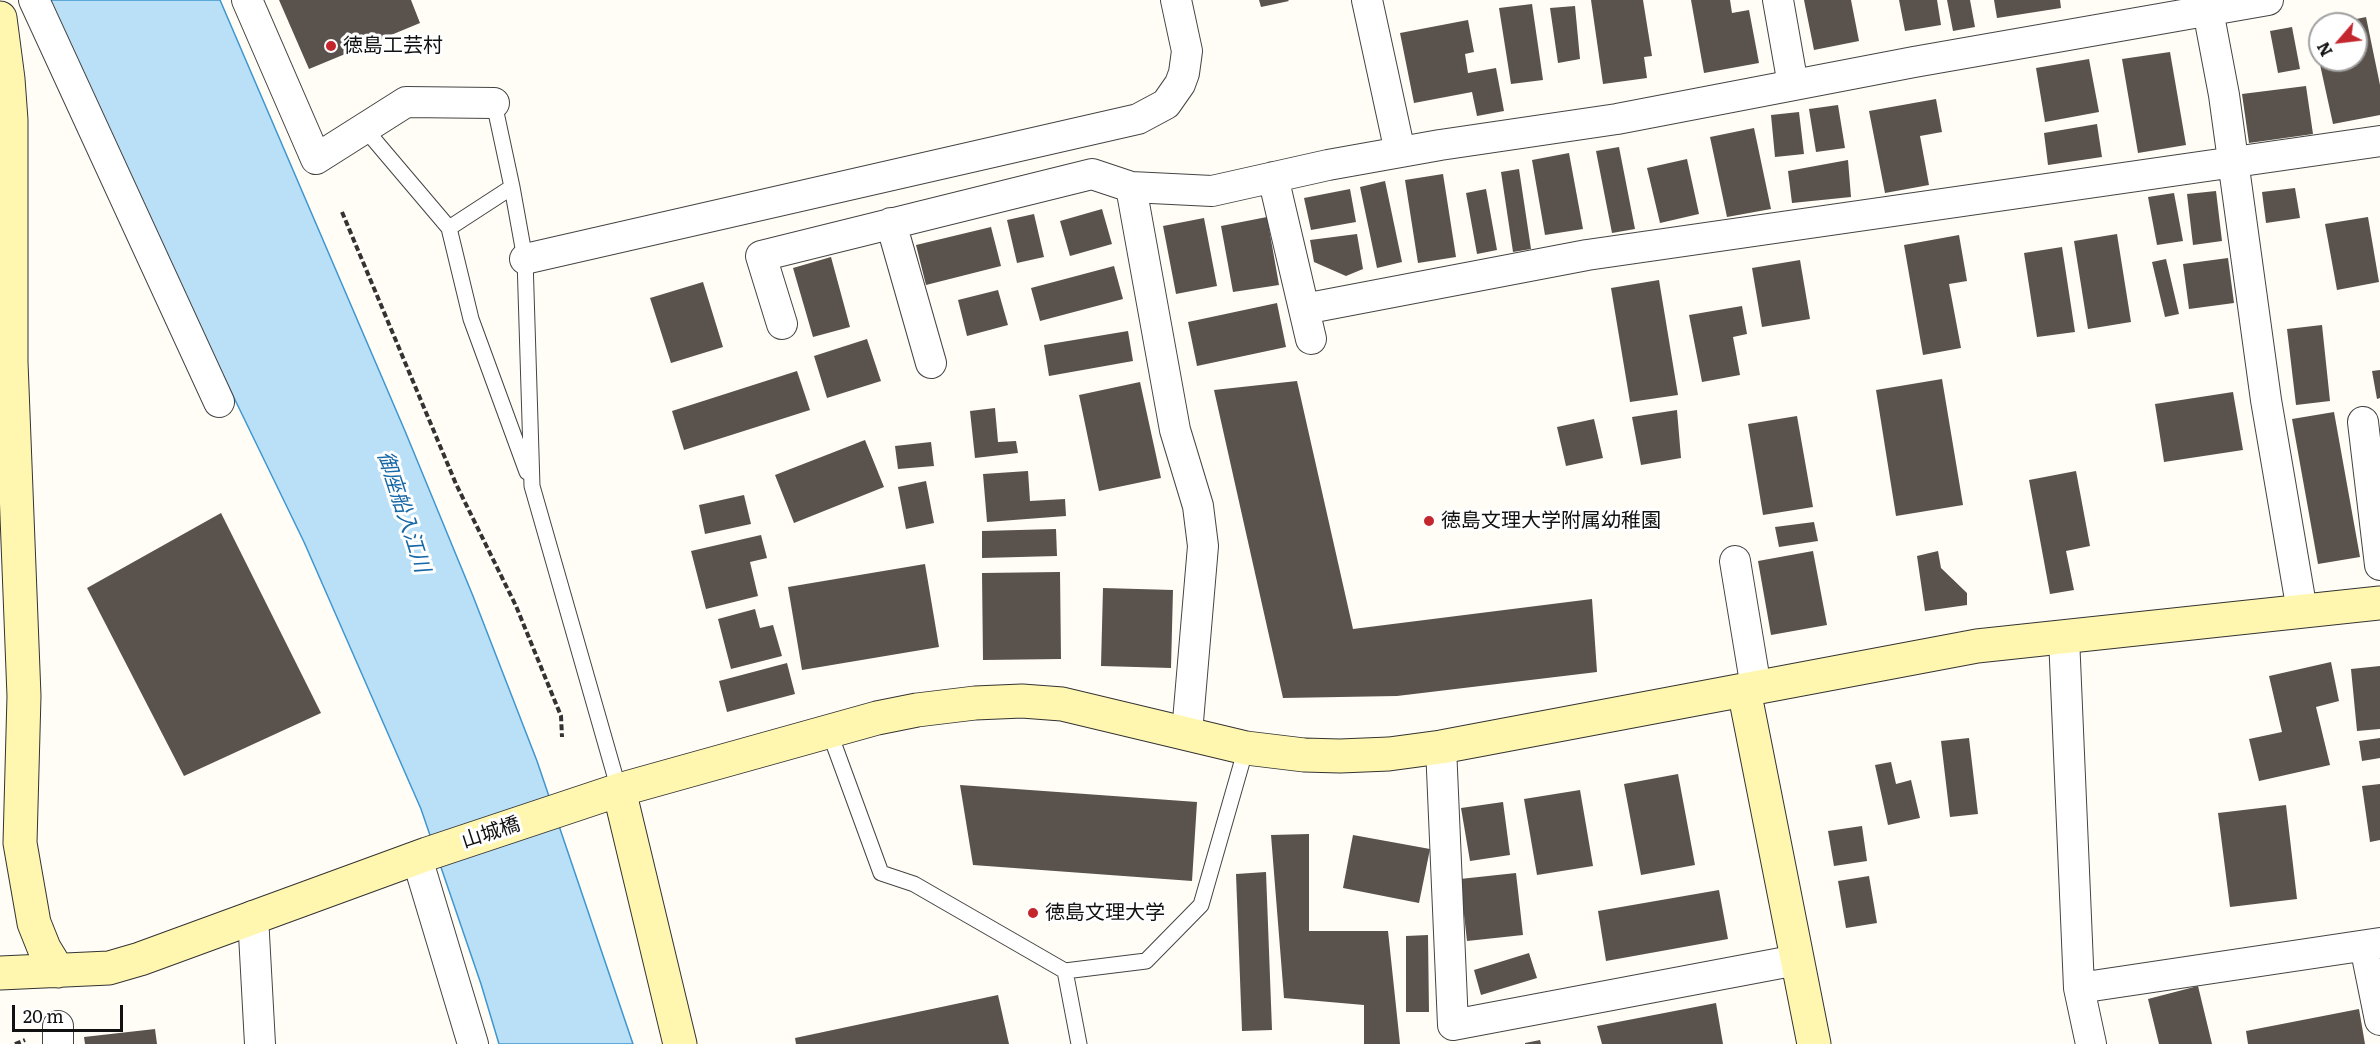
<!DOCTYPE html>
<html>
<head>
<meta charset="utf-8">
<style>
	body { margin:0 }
	#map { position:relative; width:2380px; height:1044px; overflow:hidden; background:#fffdf5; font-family:Literata,serif }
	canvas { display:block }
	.north { position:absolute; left:2308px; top:12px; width:60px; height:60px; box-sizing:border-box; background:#fff; border:2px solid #a0a0a0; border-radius:50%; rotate:242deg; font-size:16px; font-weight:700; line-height:24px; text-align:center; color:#111 }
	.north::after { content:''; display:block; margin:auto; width:21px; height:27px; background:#c4262e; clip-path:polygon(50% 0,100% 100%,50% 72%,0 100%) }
	.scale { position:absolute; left:12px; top:1005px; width:111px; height:27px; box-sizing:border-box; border:3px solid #111; border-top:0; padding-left:8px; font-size:18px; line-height:21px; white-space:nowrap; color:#111; -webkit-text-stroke:4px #fff; paint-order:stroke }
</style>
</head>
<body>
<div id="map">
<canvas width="2380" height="1044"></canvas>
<div class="north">N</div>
<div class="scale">20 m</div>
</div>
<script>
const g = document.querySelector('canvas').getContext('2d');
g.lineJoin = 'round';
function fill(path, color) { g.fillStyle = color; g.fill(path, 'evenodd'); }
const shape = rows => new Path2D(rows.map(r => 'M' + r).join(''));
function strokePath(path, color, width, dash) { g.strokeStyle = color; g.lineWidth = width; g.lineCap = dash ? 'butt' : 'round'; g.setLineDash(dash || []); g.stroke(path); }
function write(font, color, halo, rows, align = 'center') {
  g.font = font + ' Literata,"Noto Sans JP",serif'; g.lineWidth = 6; g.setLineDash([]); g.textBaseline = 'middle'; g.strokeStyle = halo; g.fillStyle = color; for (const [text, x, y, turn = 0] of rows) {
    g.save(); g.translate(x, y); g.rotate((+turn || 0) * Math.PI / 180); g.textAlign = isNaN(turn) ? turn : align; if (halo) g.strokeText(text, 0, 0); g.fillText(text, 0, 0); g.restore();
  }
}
const water = shape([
	[41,0,220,0,405,431,473,596,537,761,633,1044,499,1044,481,984,421,809,304,542,41,0]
]);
fill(water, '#b9e0f7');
strokePath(water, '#3f96cf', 1.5);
fill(shape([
	[279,0,411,0,420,23,309,69],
	[1259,0,1288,0,1289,1,1261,7],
	[1591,0,1643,0,1652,56,1644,57,1647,78,1603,84],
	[1691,0,1730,0,1732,13,1749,10,1759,63,1704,73],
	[1804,0,1851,0,1859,41,1814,50],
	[1899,0,1937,0,1941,25,1905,31],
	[1947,0,1970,0,1975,27,1953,31],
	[1994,0,2060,0,2061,8,1997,18],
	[1532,4,1543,80,1511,84,1499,8],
	[1575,6,1580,59,1558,63,1550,8],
	[2366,17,2380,85,2380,115,2333,124,2312,28,2320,27,2320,60,2356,60,2356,24,2337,23],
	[1468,20,1474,52,1465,54,1468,73,1496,68,1504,111,1477,116,1472,92,1414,103,1400,33],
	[2292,27,2300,69,2278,73,2270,31],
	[2170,52,2186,145,2138,153,2122,59],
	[2089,59,2099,112,2045,122,2036,68],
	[2306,86,2313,134,2249,143,2242,94],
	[1936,99,1942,132,1920,136,1929,185,1885,193,1869,111],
	[1838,105,1845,148,1816,152,1809,109],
	[1799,112,1804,154,1775,157,1771,115],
	[2097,124,2102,157,2048,165,2044,133],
	[1754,128,1771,209,1727,217,1710,137],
	[1619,147,1635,229,1612,233,1596,151],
	[1569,153,1583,229,1545,235,1532,160],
	[1687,159,1699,214,1660,223,1647,168],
	[1848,160,1851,197,1792,203,1788,171],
	[1519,169,1531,249,1513,252,1501,172],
	[1443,174,1456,257,1418,263,1405,180],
	[1385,181,1402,262,1377,268,1360,187],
	[2295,188,2300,218,2266,223,2262,192],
	[1350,189,1356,222,1311,230,1304,198],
	[1486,189,1497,250,1477,254,1466,193],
	[2216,191,2222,241,2193,245,2187,194],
	[2174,193,2183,241,2157,245,2148,197],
	[1102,209,1112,244,1070,256,1060,221],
	[1034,214,1044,257,1017,263,1007,220],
	[1267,217,1279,285,1233,292,1221,226],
	[2368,217,2379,282,2337,290,2325,224],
	[1204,218,1217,286,1176,294,1163,226],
	[991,227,1001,266,926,285,916,245],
	[1357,234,1363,269,1346,276,1314,262,1310,240],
	[2117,234,2131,322,2088,329,2074,241],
	[1959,235,1967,281,1949,284,1961,348,1923,355,1904,245],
	[2062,247,2075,332,2037,337,2024,253],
	[831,257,850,327,813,337,793,268],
	[2228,258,2234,303,2189,309,2183,264],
	[2166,259,2179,314,2165,317,2152,262],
	[1800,260,1810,319,1762,327,1752,268],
	[1114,266,1123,299,1040,321,1031,288],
	[1659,280,1678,395,1630,402,1611,288],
	[703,282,723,347,671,363,650,298],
	[998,290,1008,325,967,336,958,300],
	[1277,303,1286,347,1197,366,1188,322],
	[1742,306,1747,334,1733,337,1740,375,1702,382,1689,315],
	[2322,325,2330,401,2296,405,2287,329],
	[1128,331,1133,361,1049,376,1044,345],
	[867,339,881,381,827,398,814,356],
	[2380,370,2380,398,2377,399,2372,371],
	[797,371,810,410,684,450,672,411],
	[1942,379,1963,505,1896,516,1876,390],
	[1297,381,1353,629,1592,599,1597,672,1397,696,1283,698,1214,390],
	[1140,382,1161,478,1099,491,1079,395],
	[2233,392,2243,450,2164,462,2155,404],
	[995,408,998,442,1016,441,1018,453,975,458,970,411],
	[1677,410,1681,458,1641,465,1632,417],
	[2334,412,2360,557,2318,564,2292,419],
	[1797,416,1813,507,1763,515,1748,424],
	[1594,419,1603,458,1566,466,1557,427],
	[865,440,884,487,794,523,775,475],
	[931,442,934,466,898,469,895,446],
	[1028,471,1030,501,1065,499,1066,516,987,522,983,474],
	[2076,471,2090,546,2066,551,2074,590,2050,594,2029,480],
	[926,481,934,523,906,529,898,487],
	[744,495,751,524,705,534,699,505],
	[221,513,321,713,184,776,87,588],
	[1814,522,1818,541,1779,547,1775,527],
	[1056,529,1057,556,982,558,982,531],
	[761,535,767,558,750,562,758,596,706,609,691,551],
	[1813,551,1827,625,1771,635,1758,561],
	[1938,551,1941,568,1967,593,1967,605,1925,611,1917,556],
	[925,564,939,647,802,670,788,587],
	[1060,572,1061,659,983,660,982,573],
	[1103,588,1173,590,1171,668,1101,666],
	[755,609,760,628,773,625,782,656,731,669,718,619],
	[2331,662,2339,701,2316,707,2330,765,2259,781,2249,739,2282,732,2269,676],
	[787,663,795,694,727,712,719,681],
	[2380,666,2380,729,2357,731,2351,669],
	[1969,738,1978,814,1950,817,1941,741],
	[2380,738,2380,758,2362,761,2359,741],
	[1891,762,1896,784,1911,780,1920,818,1888,825,1875,765],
	[1678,774,1695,865,1641,875,1624,784],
	[2380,784,2380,840,2370,842,2362,786],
	[960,785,1197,802,1192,881,973,865],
	[1580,790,1593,866,1537,875,1524,799],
	[1503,802,1510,855,1470,861,1461,808],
	[2286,805,2297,899,2230,907,2218,813],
	[1862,826,1867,861,1834,866,1828,831],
	[1309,834,1309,931,1388,931,1400,1044,1364,1044,1364,1005,1284,998,1271,835],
	[1353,835,1430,849,1419,903,1343,888],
	[1266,872,1272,1030,1242,1031,1236,874],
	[1516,873,1523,935,1467,941,1460,879],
	[1869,876,1877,923,1846,928,1838,881],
	[1719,890,1728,939,1606,961,1598,911],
	[1428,935,1429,1012,1406,1012,1406,936],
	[1529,953,1537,978,1481,995,1474,970],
	[2198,986,2212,1044,2159,1044,2148,999],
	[998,995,1009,1044,796,1044,795,1038],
	[1716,1003,1723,1044,1602,1044,1597,1026],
	[2359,1009,2365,1044,2248,1044,2246,1031],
	[155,1029,157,1044,85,1044,84,1037],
	[1540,1040,1541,1044,1525,1044,1525,1043]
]), '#5a524d');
const lane = shape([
	[494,103,512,187,525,259,532,486,619,790],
	[365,129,449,228,471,319,527,472],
	[449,228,512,187],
	[829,731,881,873,914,884,1065,971,1079,1044],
	[1065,971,1146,961,1201,905,1246,748]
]);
const street = shape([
	[34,0,219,402],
	[247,0,316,159,406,102,494,103],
	[1367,0,1400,152],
	[1778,0,1793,85],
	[2206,0,2224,95,2266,400,2302,611],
	[1273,177,1311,339],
	[891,223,931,363],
	[525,259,1138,119,1166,104,1180,84,1184,73,1187,51,1176,0],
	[1304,309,1587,255,2380,141],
	[782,324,761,256,1092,174,1131,187],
	[2363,422,2380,565],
	[1735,561,1756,688],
	[2064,637,2079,988,2380,943],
	[1187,733,1203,546,1198,506,1175,430,1131,187,1212,191,1328,165,1440,145,1617,119,1914,62,2268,0],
	[1441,747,1453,1025,1797,960],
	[417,858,473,1044],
	[253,916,260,1044],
	[2365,946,2380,1020],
	[2079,988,2091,1044],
	[58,1026,58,1044]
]);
const secondary = shape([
	[0,18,8,79,11,120,11,362,24,696,20,843,34,923,44,948,58,971],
	[1744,690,1814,1044],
	[619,790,680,1044],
	[0,973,109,968,140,959,427,854,619,790,877,718,917,710,975,703,1022,701,1062,704,1246,748,1304,755,1340,756,1389,754,1441,747,1977,646,2380,603]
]);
strokePath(lane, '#444', 17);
strokePath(street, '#444', 32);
strokePath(secondary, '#333', 35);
strokePath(shape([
	[342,212,456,484,516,606,561,716,562,737],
	[15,1044,25,1040]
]), '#333', 4, [6, 3]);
strokePath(lane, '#fff', 15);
strokePath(street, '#fff', 30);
strokePath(secondary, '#fff6b0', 33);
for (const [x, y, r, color] of [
	[331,46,6,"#c4262e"],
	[1429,521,6,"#c4262e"],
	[1033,913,6,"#c4262e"]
]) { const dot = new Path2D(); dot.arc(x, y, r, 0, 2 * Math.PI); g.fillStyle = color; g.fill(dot); strokePath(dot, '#fff', 2); }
write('20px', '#111', '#fff', [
	["徳島工芸村",343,46],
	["徳島文理大学附属幼稚園",1441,521],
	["徳島文理大学",1045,913]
], 'left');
write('20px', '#111', '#fff', [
	["山城橋",491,833,-18]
]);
write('italic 21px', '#1768a6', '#fff', [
	["御座船入江川",403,512,72]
]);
</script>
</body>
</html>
